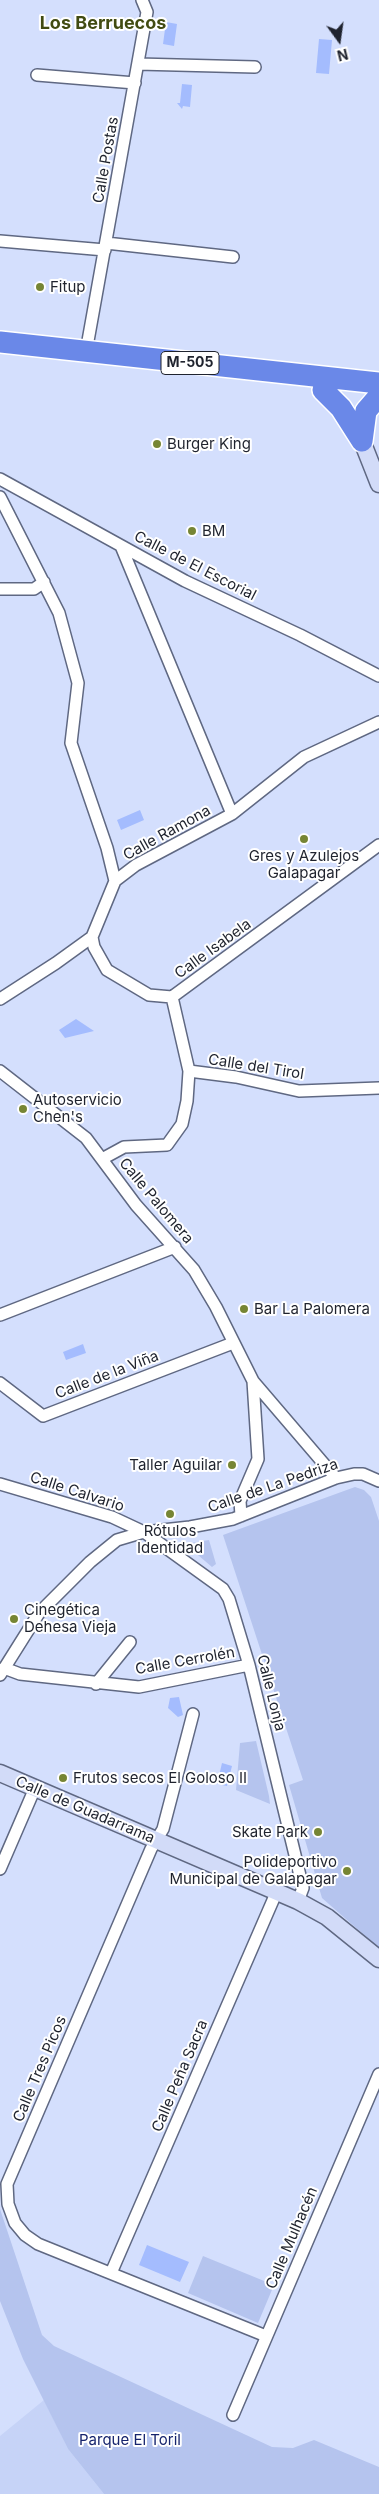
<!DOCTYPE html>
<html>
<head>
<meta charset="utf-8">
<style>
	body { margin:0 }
	#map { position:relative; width:379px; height:2494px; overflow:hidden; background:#d4dffd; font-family:Inter,sans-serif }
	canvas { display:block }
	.north { position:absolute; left:314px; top:15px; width:50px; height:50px; -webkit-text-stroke:4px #fff; paint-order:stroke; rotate:166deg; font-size:14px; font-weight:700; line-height:20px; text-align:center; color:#1f232e }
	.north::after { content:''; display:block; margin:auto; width:18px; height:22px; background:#1f232e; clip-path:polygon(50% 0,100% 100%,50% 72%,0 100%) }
</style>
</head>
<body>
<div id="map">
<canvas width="379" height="2494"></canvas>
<div class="north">N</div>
</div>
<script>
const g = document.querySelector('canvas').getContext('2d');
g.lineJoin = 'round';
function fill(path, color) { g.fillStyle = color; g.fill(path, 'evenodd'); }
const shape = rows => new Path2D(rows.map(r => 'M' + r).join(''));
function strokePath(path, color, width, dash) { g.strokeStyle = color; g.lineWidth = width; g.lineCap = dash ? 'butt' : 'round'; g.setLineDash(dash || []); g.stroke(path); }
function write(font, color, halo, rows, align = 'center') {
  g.font = font + ' Inter,sans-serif'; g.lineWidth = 4; g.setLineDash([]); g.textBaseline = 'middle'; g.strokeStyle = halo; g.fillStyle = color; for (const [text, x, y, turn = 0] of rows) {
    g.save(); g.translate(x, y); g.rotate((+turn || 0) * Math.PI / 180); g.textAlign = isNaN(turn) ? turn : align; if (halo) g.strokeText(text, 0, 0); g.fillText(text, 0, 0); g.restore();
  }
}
fill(shape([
	[44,2400,68,2449,104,2494,0,2494,0,2436]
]), '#c6d3f7');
fill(shape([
	[355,1487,364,1490,371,1497,379,1521,379,1948,322,1898,289,1785,303,1780,223,1535],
	[209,1540,216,1564,212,1567,185,1544],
	[256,1741,269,1796,270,1804,236,1790,240,1743],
	[0,2209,42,2335,54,2346,272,2447,293,2448,314,2440,379,2467,379,2494,104,2494,68,2449,23,2359,0,2301],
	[203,2256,274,2285,258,2323,188,2293]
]), '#b5c4ee');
fill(shape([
	[166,22,177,24,174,46,163,44],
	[319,39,332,40,329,74,316,73],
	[182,84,192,85,190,107,183,106,182,109,177,103,180,103],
	[140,810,144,820,121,830,117,820],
	[76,1019,94,1031,65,1038,59,1030],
	[83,1344,86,1353,66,1360,63,1352],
	[179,1697,183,1715,178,1717,168,1708,170,1698],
	[222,1763,232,1766,227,1786,217,1784],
	[147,2245,189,2262,180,2282,139,2265]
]), '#a4bcfe');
const street = shape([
	[138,64,255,67],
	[37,75,135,83],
	[0,241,105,250],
	[106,243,233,257],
	[86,352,147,12,142,0],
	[0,479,185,581,300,635,379,676],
	[0,497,59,613,78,683,71,743,107,848,115,881],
	[121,546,232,814],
	[0,589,34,589,44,582],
	[92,937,94,947,107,970,149,995,172,997],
	[172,997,379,845],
	[0,999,56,963,92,937,115,881,136,865,232,814,304,757,379,722],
	[0,1071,86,1138,136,1205,194,1270,216,1307,253,1381,336,1478],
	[189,1071,236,1077,299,1091,379,1088],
	[102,1159,124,1147,167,1145,182,1124,187,1101,189,1071,172,997],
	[0,1315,175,1247],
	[0,1383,43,1416,233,1343],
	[0,1484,112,1517,144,1532,223,1589,229,1599,249,1665,303,1888,298,1901],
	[241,1516,240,1501,258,1459,253,1381],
	[4,1668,20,1674,139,1687,249,1665],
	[0,1675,39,1613,90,1562,117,1540,144,1532,190,1527,233,1519,336,1478,354,1474,363,1474,379,1481],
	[96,1684,130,1642],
	[193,1714,163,1829,151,1849,7,2184,8,2204,15,2223,25,2235,38,2244,266,2336],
	[0,1869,35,1788],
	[111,2273,277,1891],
	[233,2415,379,2074]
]);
const secondary = shape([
	[362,441,379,484],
	[0,1773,298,1901,327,1917,379,1959]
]);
const highway = shape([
	[0,342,379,383],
	[323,390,341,408,362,441],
	[362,441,366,411,379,396]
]);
strokePath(street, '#5f6882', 14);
strokePath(secondary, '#5f6882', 19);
strokePath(highway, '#fff', 24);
strokePath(street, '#fff', 11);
strokePath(secondary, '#d2dbf8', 16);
strokePath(highway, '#6a88e8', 21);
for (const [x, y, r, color] of [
	[40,287,5,"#768534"],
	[157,444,5,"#768534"],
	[192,531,5,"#768534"],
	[304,839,5,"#768534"],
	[23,1109,5,"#768534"],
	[244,1309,5,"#768534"],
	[232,1465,5,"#768534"],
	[170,1514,5,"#768534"],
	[14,1619,5,"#768534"],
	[63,1778,5,"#768534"],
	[318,1832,5,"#768534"],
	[347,1871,5,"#768534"]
]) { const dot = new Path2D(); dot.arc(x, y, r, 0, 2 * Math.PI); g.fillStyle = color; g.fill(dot); strokePath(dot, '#fff', 2); }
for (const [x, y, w] of [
	[190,363,58]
]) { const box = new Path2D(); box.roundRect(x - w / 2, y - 11.5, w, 23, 4); g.fillStyle = '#fff'; g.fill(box); strokePath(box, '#1f232e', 1); }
write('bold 14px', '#1f232e', null, [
	["M-505",190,363]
]);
write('15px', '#1f232e', '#fff', [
	["Calle Postas",106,160,-80],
	["Calle de El Escorial",195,566,27],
	["Calle Ramona",167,833,-29],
	["Calle Isabela",213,949,-36],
	["Calle del Tirol",256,1067,9],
	["Calle Palomera",156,1201,50],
	["Calle de la Viña",107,1375,-21],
	["Calle de La Pedriza",273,1486,-19],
	["Calle Calvario",77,1492,18],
	["Calle Cerrolén",185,1661,-10],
	["Calle Lonja",271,1693,76],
	["Calle de Guadarrama",85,1810,23],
	["Calle Tres Picos",40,2069,-67],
	["Calle Peña Sacra",180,2076,-67],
	["Calle Mulhacén",292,2238,-67]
]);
write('15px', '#1f232e', '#fff', [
	["Fitup",50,287],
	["Burger King",167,444],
	["BM",202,531],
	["Gres y Azulejos",304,856,"center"],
	["Galapagar",304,873,"center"],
	["Autoservicio",33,1100],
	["Chen's",33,1117],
	["Bar La Palomera",254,1309],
	["Taller Aguilar",222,1465,"right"],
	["Rótulos",170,1531,"center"],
	["Identidad",170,1548,"center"],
	["Cinegética",24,1610],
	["Dehesa Vieja",24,1627],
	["Frutos secos El Goloso II",73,1778],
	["Skate Park",308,1832,"right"],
	["Polideportivo",337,1862,"right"],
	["Municipal de Galapagar",337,1879,"right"]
], 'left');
write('15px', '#16246d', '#fff', [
	["Parque El Toril",130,2440]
]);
write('bold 18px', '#414b12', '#fff', [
	["Los Berruecos",103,24]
]);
</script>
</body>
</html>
